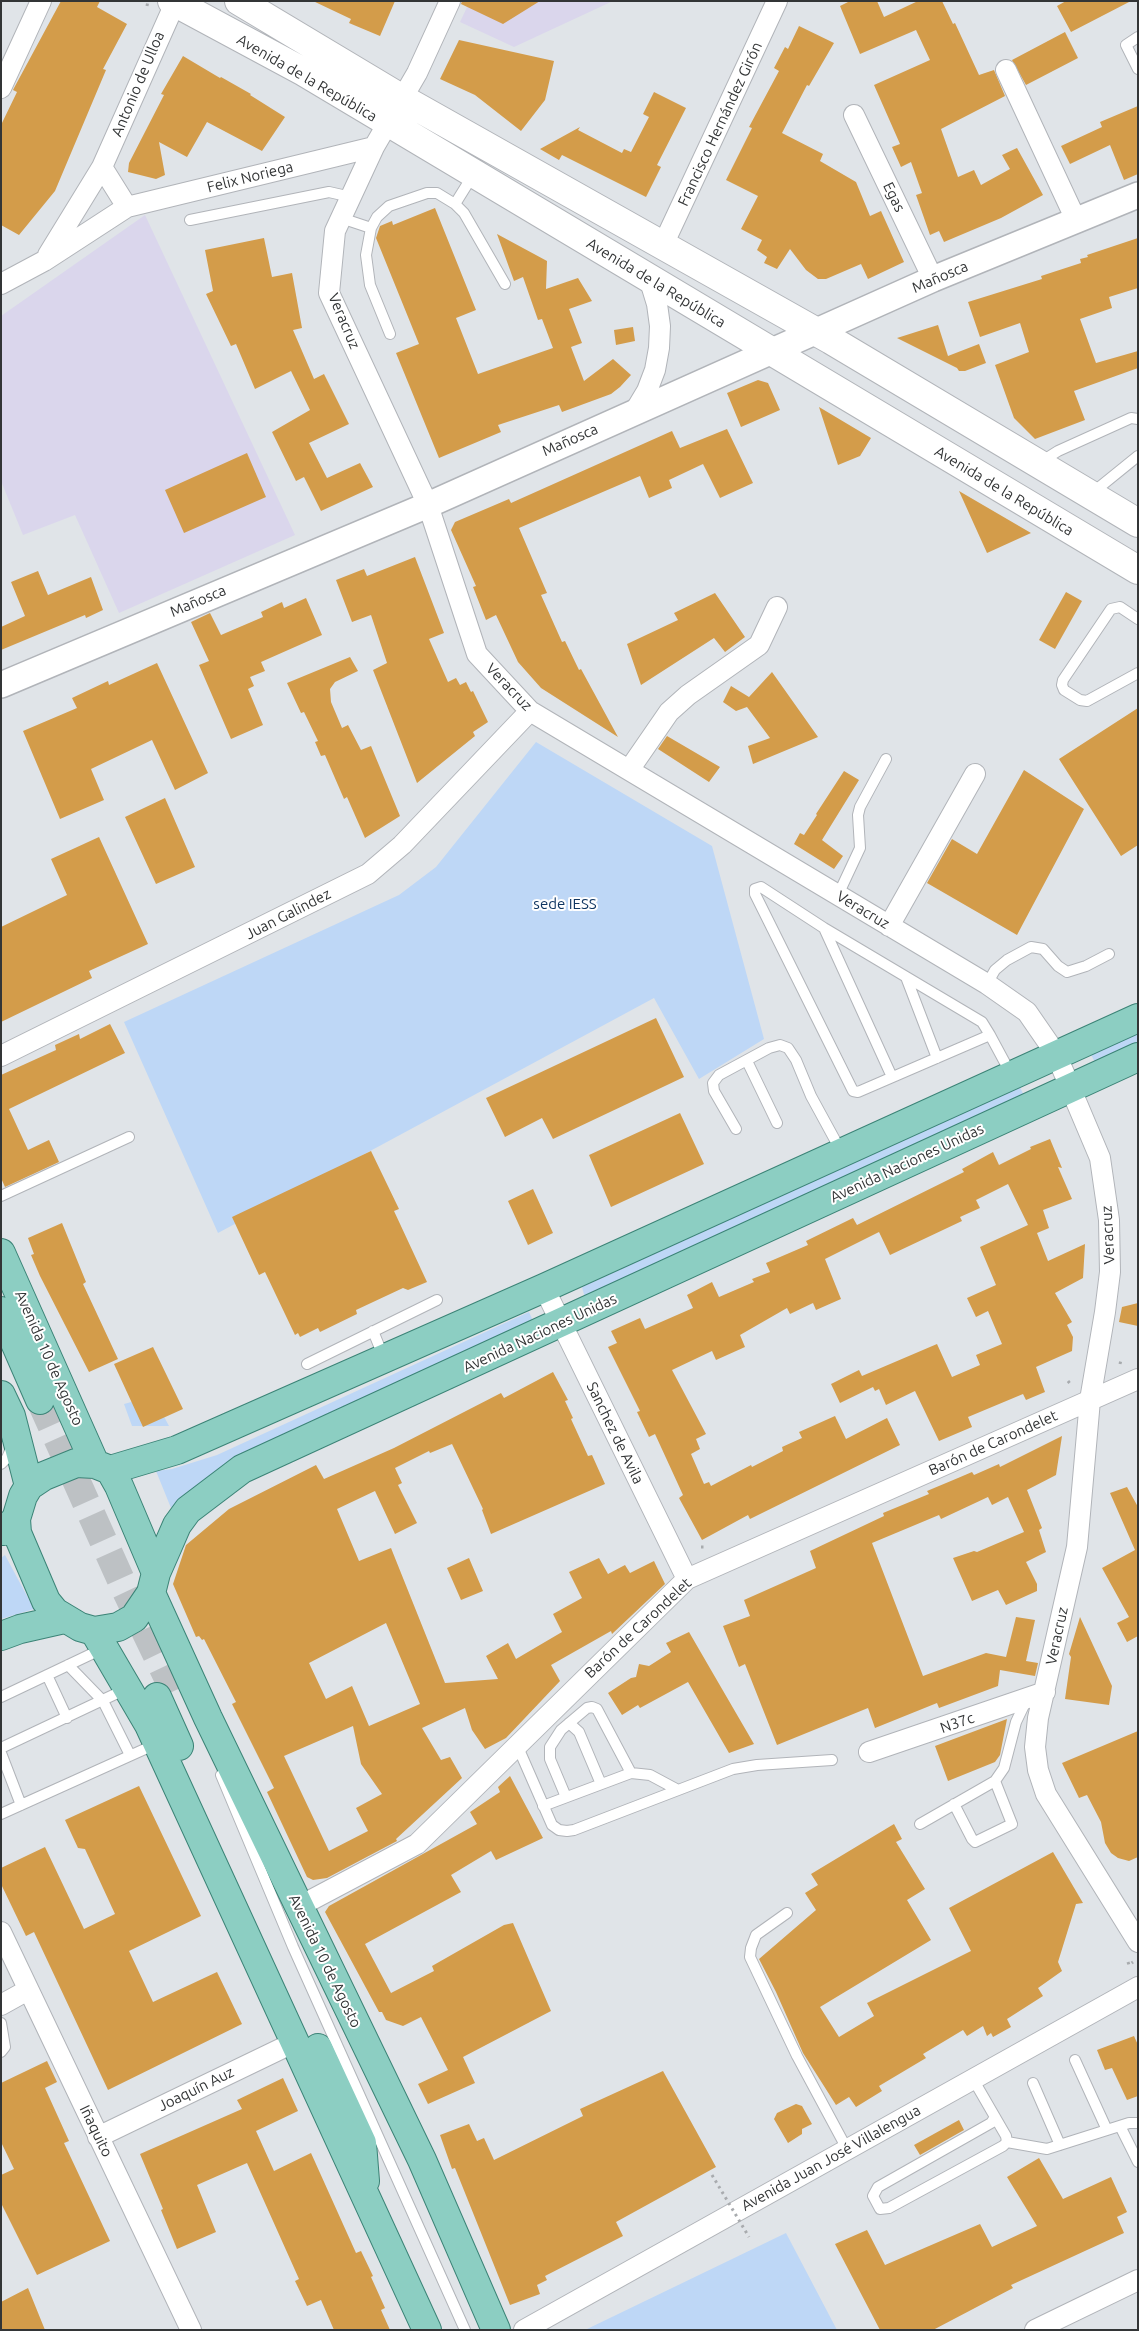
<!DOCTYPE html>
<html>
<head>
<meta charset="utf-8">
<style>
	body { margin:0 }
	#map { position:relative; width:1139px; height:2331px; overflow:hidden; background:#e0e4e8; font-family:Ubuntu,sans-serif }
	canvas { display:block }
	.frame { position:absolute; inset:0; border:2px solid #333536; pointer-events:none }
</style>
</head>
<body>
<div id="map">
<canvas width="1139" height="2331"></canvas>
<div class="frame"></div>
</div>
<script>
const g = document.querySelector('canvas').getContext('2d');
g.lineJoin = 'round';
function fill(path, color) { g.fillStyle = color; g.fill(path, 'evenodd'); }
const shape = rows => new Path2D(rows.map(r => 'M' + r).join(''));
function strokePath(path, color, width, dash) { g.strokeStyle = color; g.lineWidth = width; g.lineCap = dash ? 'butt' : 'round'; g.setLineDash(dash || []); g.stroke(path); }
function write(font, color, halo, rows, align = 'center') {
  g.font = font + ' Ubuntu,sans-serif'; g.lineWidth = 4; g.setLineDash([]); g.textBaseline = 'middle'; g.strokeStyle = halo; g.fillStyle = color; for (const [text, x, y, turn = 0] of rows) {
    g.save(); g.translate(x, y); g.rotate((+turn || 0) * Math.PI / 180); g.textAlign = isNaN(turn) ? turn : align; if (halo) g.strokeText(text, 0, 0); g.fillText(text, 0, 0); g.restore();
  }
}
fill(shape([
	[470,1,613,1,514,47,460,22],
	[145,215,295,535,119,613,75,515,23,535,1,481,1,316]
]), '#dad6ec');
fill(shape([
	[536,742,712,846,764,1039,699,1079,654,998,218,1233,124,1022,399,895,436,867],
	[1138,1029,1138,1044,1096,1064,1089,1051],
	[1019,1085,1025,1098,586,1302,582,1287],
	[529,1312,535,1325,210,1475,171,1508,156,1471,172,1469,217,1455],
	[153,1396,169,1426,132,1426,124,1404],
	[5,1555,34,1609,1,1619,1,1558],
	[786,2233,837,2330,585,2330]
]), '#bed7f6');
fill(shape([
	[61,1,100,1,97,7,127,24,103,69,106,70,55,191,19,235,1,225,1,125,17,92,13,90,14,88],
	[313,1,395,1,380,36,349,23,351,19],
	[462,1,540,1,503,24,461,4],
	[850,1,877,1,884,17,918,1,942,1,953,24,955,23,979,75,994,70,1005,96,941,129,958,177,974,170,981,185,1010,169,1002,155,1017,148,1043,195,1001,218,944,242,939,231,930,235,916,195,922,193,911,162,901,167,892,147,900,144,874,85,930,60,916,30,860,54,840,6],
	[1066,1,1131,1,1071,32,1057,6],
	[799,26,834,43,809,86,807,85,782,133,823,154,820,161,856,182,870,216,881,211,904,262,868,279,861,264,826,279,818,279,806,270,790,249,777,269,764,263,767,257,757,250,762,240,741,229,758,196,726,180,752,128,749,127,779,71,774,68,785,47,788,49],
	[1065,32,1078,58,1026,85,1012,60],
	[459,40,554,61,545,100,521,131,475,95,440,79],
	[183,56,220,78,221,77,251,94,250,95,285,117,262,151,207,122,187,157,159,142,165,175,156,179,128,172,129,163,164,95,161,94],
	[654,92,686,108,657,165,661,167,646,197,562,155,559,160,540,149,580,127,578,130,622,153,624,149,631,152,649,117,643,114],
	[1138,106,1138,174,1124,180,1110,145,1070,164,1061,146,1102,127,1100,122],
	[435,208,476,310,456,318,478,374,553,348,542,319,538,320,523,277,514,281,497,234,547,261,546,289,578,278,592,301,569,309,582,343,571,347,584,381,613,359,631,375,620,387,611,394,562,412,559,405,498,425,501,432,439,458,396,353,419,344,376,238,380,226,392,221,393,225],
	[264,238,272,277,292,273,302,328,293,330,314,379,324,374,349,424,309,443,327,478,360,463,373,487,321,511,304,477,296,481,272,432,310,410,291,371,255,389,236,344,231,346,206,294,213,291,205,250],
	[1138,238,1138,288,1109,297,1112,308,1080,319,1096,363,1138,351,1138,368,1074,391,1085,420,1035,439,1014,418,995,365,1029,352,1020,323,980,337,968,302,1042,279,1041,276,1081,263,1080,259,1088,257,1087,255],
	[938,325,948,356,979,344,986,363,965,371,959,371,957,368,897,338],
	[633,327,635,341,616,345,614,330],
	[758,380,768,383,780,410,741,427,727,393],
	[819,407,871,438,860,456,838,465],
	[727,429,753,483,720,498,703,464,669,480,672,488,649,498,640,476,519,528,547,593,541,595,562,642,565,641,579,670,581,669,618,737,541,688,518,662,496,615,486,620,473,587,476,586,451,530,455,522,509,499,511,503,672,431,680,448],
	[247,453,266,497,184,533,165,490],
	[959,491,1031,533,987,553],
	[415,557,444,633,429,639,448,682,456,678,460,685,466,682,471,692,473,691,488,722,473,732,475,736,417,783,373,670,387,663,371,615,352,622,336,580,364,569,367,576],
	[38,571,48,595,91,577,103,610,86,618,85,615,1,650,1,627,25,616,11,582],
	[1066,592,1082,601,1055,649,1039,640],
	[715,593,745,637,725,652,714,638,641,685,627,644,678,620,674,613],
	[306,598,322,635,261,662,265,671,250,677,254,686,248,689,263,725,231,739,199,665,209,661,191,622,210,613,221,635,263,617,261,612,282,602,284,608],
	[350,657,358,671,335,682,330,689,331,702,342,728,348,725,361,750,371,746,400,816,365,838,347,797,344,799,325,755,321,756,315,742,318,741,304,712,301,713,287,683],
	[157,663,208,773,175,790,152,740,91,769,104,800,60,819,23,731,77,708,72,698,108,681,109,685],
	[772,672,818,737,753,764,748,746,770,738,747,707,736,711,723,702,731,686,749,697],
	[1138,708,1138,845,1121,856,1059,759],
	[667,736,720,767,709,782,658,749],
	[1024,770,1084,809,1017,935,927,883,952,839,977,854],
	[844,771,859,780,822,840,843,856,834,869,794,844,800,833,804,835,817,815,816,814],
	[165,798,195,867,156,884,125,817],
	[99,837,148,944,89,971,92,978,1,1022,1,927,67,895,51,859],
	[656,1018,684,1077,553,1139,542,1118,505,1137,486,1098],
	[110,1024,125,1053,9,1109,28,1150,49,1140,59,1162,5,1187,1,1178,1,1075,56,1050,55,1045,79,1034,80,1039],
	[680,1113,704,1164,611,1207,589,1155],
	[1050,1139,1062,1168,1058,1167,1072,1199,1043,1210,1049,1228,1037,1233,1048,1261,1085,1244,1083,1278,1055,1293,1072,1322,1067,1325,1073,1337,1072,1351,1036,1367,1045,1392,1026,1400,1023,1394,968,1417,972,1427,939,1441,915,1391,886,1405,879,1389,875,1391,873,1387,840,1403,831,1384,859,1370,862,1376,937,1344,952,1377,980,1365,976,1355,1002,1344,988,1311,976,1317,967,1298,996,1285,980,1247,1028,1225,1008,1184,976,1200,980,1208,960,1217,962,1221,890,1255,879,1232,825,1259,841,1299,816,1310,813,1303,790,1314,787,1308,740,1335,745,1347,716,1360,712,1351,672,1370,706,1434,696,1439,700,1449,691,1454,704,1484,709,1482,711,1486,751,1465,752,1467,783,1451,782,1447,802,1438,799,1432,835,1416,846,1439,887,1418,900,1445,750,1519,748,1515,702,1540,679,1498,683,1495,655,1434,649,1437,637,1412,640,1411,608,1347,617,1343,611,1331,640,1318,645,1329,693,1308,687,1295,712,1282,719,1297,754,1282,752,1279,770,1272,766,1263,808,1245,806,1241,853,1218,857,1225,964,1172,962,1169,993,1152,999,1165,1031,1149,1030,1147],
	[371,1151,399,1209,394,1211,427,1282,408,1290,403,1288,356,1310,357,1314,320,1332,318,1328,300,1337,298,1333,295,1335,265,1272,259,1275,232,1217],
	[533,1189,553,1233,528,1245,508,1201],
	[62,1223,86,1282,83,1284,118,1359,89,1372,40,1276,31,1255,34,1254,28,1238],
	[1138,1303,1138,1326,1119,1322,1122,1307],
	[153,1347,183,1409,143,1427,114,1364],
	[553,1372,568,1400,565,1401,573,1418,571,1419,588,1456,592,1455,605,1484,491,1534,482,1510,483,1509,452,1444,430,1453,429,1451,395,1468,402,1483,398,1485,417,1523,395,1534,375,1491,337,1509,359,1561,391,1548,445,1683,498,1679,486,1656,508,1643,516,1659,562,1632,553,1614,582,1598,569,1572,599,1558,608,1574,625,1565,630,1573,654,1561,665,1584,612,1634,611,1631,551,1665,560,1681,506,1738,485,1749,472,1730,465,1708,422,1728,441,1760,450,1757,462,1778,396,1839,397,1841,327,1878,313,1880,307,1877,267,1792,274,1788,232,1704,236,1702,204,1639,202,1640,199,1636,196,1637,173,1584,186,1545,229,1509,316,1465,324,1479,394,1448,501,1393,504,1398],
	[386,1623,420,1704,369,1726,352,1686,326,1699,309,1663],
	[353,1726,361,1764,382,1794,356,1808,368,1831,329,1851,284,1756],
	[1062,1436,1056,1475,1027,1490,1042,1528,1039,1530,1046,1552,1026,1562,1037,1584,1037,1591,1006,1605,998,1590,972,1601,953,1558,974,1551,977,1552,1024,1532,1008,1497,992,1505,988,1497,941,1519,939,1515,872,1543,923,1676,986,1653,1006,1657,1016,1617,1035,1620,1026,1661,1038,1663,1035,1676,1000,1670,998,1686,939,1708,937,1703,875,1728,868,1708,777,1745,745,1664,739,1667,723,1626,750,1616,744,1600,816,1568,810,1551,884,1516,883,1513,929,1494,927,1491,958,1478,972,1472,974,1475,999,1464,1000,1467],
	[1127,1487,1138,1507,1138,1636,1127,1642,1117,1623,1129,1617,1102,1568,1135,1550,1110,1493],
	[469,1558,483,1591,461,1600,447,1568],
	[1080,1617,1112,1686,1109,1705,1065,1699,1071,1657,1069,1654],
	[689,1632,711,1670,754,1744,729,1753,688,1682,640,1708,638,1705,622,1715,608,1693,631,1678,636,1677,639,1664,649,1666,671,1652,666,1643],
	[1007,1719,1000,1755,995,1762,948,1781,935,1746],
	[1138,1731,1138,1857,1129,1861,1118,1858,1111,1853,1105,1843,1101,1822,1087,1795,1079,1798,1062,1763],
	[510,1776,543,1838,496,1860,491,1851,451,1875,461,1892,365,1944,391,1993,434,1971,432,1966,504,1925,513,1923,551,2011,463,2057,475,2083,428,2104,418,2084,448,2070,421,2017,403,2026,386,2020,382,2012,379,2012,325,1912,329,1906,477,1824,470,1812,500,1792,498,1787],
	[139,1786,201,1916,129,1951,153,2002,217,1972,242,2024,108,2090,34,1932,26,1936,1,1884,1,1868,45,1847,84,1929,115,1914,85,1849,78,1848,65,1820],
	[894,1824,902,1839,896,1842,925,1889,907,1900,931,1940,820,2007,839,2037,874,2016,867,2003,971,1951,949,1908,1053,1852,1083,1903,1076,1904,1058,1962,1062,1971,1038,1988,1043,1996,1007,2019,1011,2027,993,2037,991,2033,987,2036,983,2026,967,2036,963,2030,923,2054,926,2058,879,2086,882,2091,856,2107,849,2097,836,2105,803,2053,776,1992,759,1959,816,1910,805,1893,818,1885,811,1874],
	[1134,2036,1138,2045,1138,2096,1127,2100,1112,2068,1105,2070,1097,2050],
	[47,2061,57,2082,45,2088,69,2141,64,2143,110,2241,37,2275,1,2203,1,2175,14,2169,1,2142,1,2083],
	[663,2071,716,2167,616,2222,623,2236,545,2276,547,2280,537,2285,540,2294,510,2305,455,2168,452,2169,440,2135,469,2124,477,2141,484,2138,494,2160,583,2116,580,2109],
	[283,2078,298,2111,256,2131,274,2171,311,2153,356,2253,361,2251,373,2276,371,2277,385,2308,381,2310,390,2330,334,2330,321,2300,307,2306,295,2281,299,2279,247,2163,197,2185,216,2232,177,2249,161,2210,163,2209,140,2154,242,2109,237,2100],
	[796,2104,802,2106,812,2124,802,2129,802,2134,788,2143,774,2119,777,2113],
	[959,2120,964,2130,920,2155,914,2145],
	[1039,2158,1063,2199,1111,2177,1127,2212,1117,2217,1124,2233,1011,2285,1013,2288,933,2330,880,2330,835,2244,867,2230,885,2265,980,2224,992,2247,1037,2226,1007,2177],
	[28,2288,45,2330,1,2330,1,2302]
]), '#d39c4a');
strokePath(shape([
	[40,1400,125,1589,174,1691]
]), '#bdc1c4', 28, [28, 14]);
const service = shape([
	[1138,37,1126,45,1138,69],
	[455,204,473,175],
	[341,218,371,228],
	[190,220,329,192,351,197],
	[390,334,370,285,366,255,371,228,377,217,389,206,427,193,437,193,455,204,464,213,505,284],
	[1039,463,1058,451,1131,418,1138,419],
	[1091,494,1138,456],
	[1138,619,1120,607,1111,609,1063,680,1062,685,1064,690,1080,700,1087,701,1138,673],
	[838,895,860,848,858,815,860,807,886,759],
	[824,928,892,1077],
	[906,977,937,1058],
	[987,984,995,970,1007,960,1031,947,1043,949,1058,966,1067,972,1086,966,1109,954],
	[990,1035,858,1092,853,1091,755,894,755,889,761,887,824,928,982,1022,990,1035,1011,1074],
	[747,1061,777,1123],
	[736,1129,714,1091,713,1083,719,1075,769,1048,780,1045,788,1048,796,1060,811,1096,841,1151],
	[1,1196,129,1137],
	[373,1331,384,1358],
	[307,1364,437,1300],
	[1,1464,7,1458,12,1446],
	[68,1665,103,1701,130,1755],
	[47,1675,67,1718],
	[1,1697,102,1649],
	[569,1723,579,1732,601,1784],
	[517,1745,552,1825,559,1830,567,1831,574,1830,733,1769,757,1765,832,1760],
	[1,1748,126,1689],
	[1,1753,21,1805],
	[221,1775,293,1947,465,2330],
	[566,1797,550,1759,550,1747,561,1730,587,1708,592,1707,597,1709,631,1773],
	[954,1804,972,1839,975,1842,1012,1824,995,1781],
	[543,1806,631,1773,650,1775,678,1790],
	[1,1814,156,1744],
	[920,1824,995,1781,1004,1768,1016,1722,1027,1699],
	[787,1913,756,1935,751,1948,750,1957,797,2056,847,2149],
	[1,2023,5,2047,1,2052],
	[1075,2060,1107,2130],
	[973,2079,1006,2136,1007,2142,1003,2146,889,2208,880,2209,873,2196,878,2187,991,2123,995,2117],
	[1033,2083,1060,2145],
	[1120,2126,1138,2162],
	[1007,2142,1047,2149,1129,2123,1138,2123]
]);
const minor = shape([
	[450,1,417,73,374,147,335,231,329,293,428,505,477,654,530,711,987,984,1027,1012,1056,1054,1100,1158,1109,1220,1110,1272,1105,1312,1090,1400,1077,1547,1038,1718,1035,1747,1038,1770,1046,1794,1138,1942],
	[1006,70,1076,220],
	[1,88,41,1],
	[854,115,933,279],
	[102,167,127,207],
	[662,247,777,1],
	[48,255,102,167,176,1],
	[1,284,44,261,127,207,374,147],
	[635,411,647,391,655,370,659,348,660,326,657,304,650,281],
	[629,770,669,712,688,695,759,645,777,607],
	[889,926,975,774],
	[1,1056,368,874,402,845,530,711],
	[544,1288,687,1579],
	[869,1752,1045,1692],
	[298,1907,417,1844,687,1579,1138,1379],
	[1,1932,191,2330],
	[1,2005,28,1990],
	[98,2137,295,2042],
	[524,2330,1138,1987],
	[1035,2330,1138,2280]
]);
const tertiary = shape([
	[1,685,428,505,933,279,1138,195]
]);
const secondary = shape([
	[172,1,304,72,1138,570],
	[239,1,401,98,831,340,1138,523]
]);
const primary = shape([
	[1,1253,95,1464],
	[1,1311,40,1400],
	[1,1395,11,1416,29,1486],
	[110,1470,119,1486,156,1573],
	[16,1519,17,1533,46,1601,55,1612,80,1627,94,1631,118,1627,134,1618,151,1593,156,1573,167,1548,177,1525,188,1510,242,1469,1138,1057],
	[4,1531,16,1519,23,1496,29,1486,44,1476,76,1463,95,1464,110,1470,177,1450,544,1288,1138,1018],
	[151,1593,208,1718,422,2160,496,2330],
	[94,1631,149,1725,427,2330],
	[1,1636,20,1629,64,1619],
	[157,1697,179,1746],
	[318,2048,362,2143,365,2181]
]);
strokePath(service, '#b1b4b9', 12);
strokePath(minor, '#b1b4b9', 22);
strokePath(tertiary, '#b1b4b9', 28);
strokePath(secondary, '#b1b4b9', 30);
strokePath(primary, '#3b8376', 30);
strokePath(shape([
	[147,6,148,1],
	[1120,1364,1121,1360],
	[1068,1381,1072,1386],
	[701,1547,704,1547],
	[1128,1962,1129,1965,1133,1962]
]), '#a8abae', 3, [2.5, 4]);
strokePath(service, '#fff', 10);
strokePath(minor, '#fff', 20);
strokePath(tertiary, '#fff', 25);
strokePath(secondary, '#fff', 28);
strokePath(primary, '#8ccec2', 28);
strokePath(shape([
	[712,2175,749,2237]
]), '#a8abae', 3, [2.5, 4]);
write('15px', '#333536', '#fff', [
	["Avenida de la República",307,78,30],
	["Antonio de Ulloa",138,84,-67],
	["Francisco Hernández Girón",720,124,-65],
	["Felix Noriega",250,177,-14],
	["Egas",894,197,64],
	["Mañosca",940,277,-23],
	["Avenida de la República",656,283,31],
	["Veracruz",344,321,67],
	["Mañosca",570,440,-24],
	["Avenida de la República",1004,491,31],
	["Mañosca",198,601,-23],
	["Veracruz",509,687,46],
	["Veracruz",863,910,31],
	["Juan Galindez",288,914,-27],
	["Avenida Naciones Unidas",907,1163,-25],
	["Veracruz",1108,1235,-93],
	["Avenida Naciones Unidas",540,1333,-25],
	["Avenida 10 de Agosto",49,1358,66],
	["Sanchez de Avila",615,1433,64],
	["Barón de Carondelet",993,1443,-24],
	["Barón de Carondelet",638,1628,-43],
	["Veracruz",1057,1636,-78],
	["N37c",957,1723,-19],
	["Avenida 10 de Agosto",325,1961,64],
	["Joaquín Auz",196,2089,-26],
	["Iñaquito",96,2131,64],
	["Avenida Juan José Villalengua",831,2158,-29]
]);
write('15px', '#103662', '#fff', [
	["sede IESS",565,904]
]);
</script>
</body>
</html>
